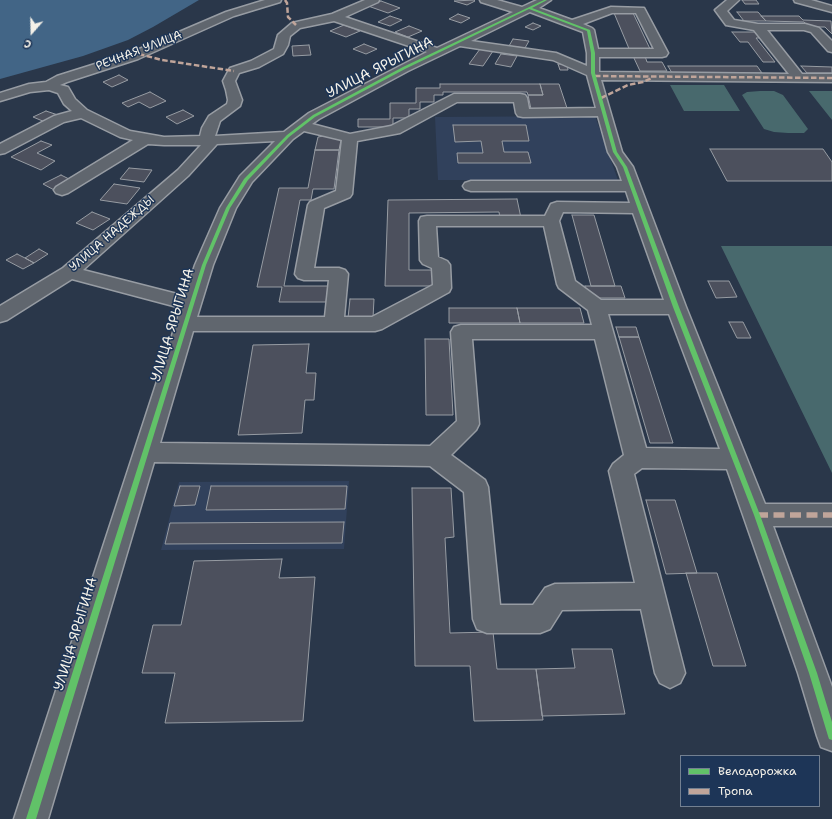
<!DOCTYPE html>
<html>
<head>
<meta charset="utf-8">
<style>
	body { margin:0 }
	#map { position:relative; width:832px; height:819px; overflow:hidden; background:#2a374a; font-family:"Shantell Sans",sans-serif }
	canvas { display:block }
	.legend { position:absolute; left:680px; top:755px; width:140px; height:52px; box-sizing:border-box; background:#1d3557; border:1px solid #738091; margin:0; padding:5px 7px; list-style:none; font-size:12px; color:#f4f1e8 }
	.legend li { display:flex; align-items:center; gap:8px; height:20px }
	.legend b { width:20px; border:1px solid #738091 }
	.north { position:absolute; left:12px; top:12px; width:40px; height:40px; -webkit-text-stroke:3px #1d3557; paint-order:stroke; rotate:200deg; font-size:11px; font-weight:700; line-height:16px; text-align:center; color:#f4f1e8 }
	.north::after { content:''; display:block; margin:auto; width:14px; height:18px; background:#f4f1e8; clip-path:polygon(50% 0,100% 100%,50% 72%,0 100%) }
</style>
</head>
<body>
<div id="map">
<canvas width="832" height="819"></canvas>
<ul class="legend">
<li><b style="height:5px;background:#61c268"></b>Велодорожка</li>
<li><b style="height:5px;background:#c0a59a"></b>Тропа</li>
</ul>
<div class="north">С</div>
</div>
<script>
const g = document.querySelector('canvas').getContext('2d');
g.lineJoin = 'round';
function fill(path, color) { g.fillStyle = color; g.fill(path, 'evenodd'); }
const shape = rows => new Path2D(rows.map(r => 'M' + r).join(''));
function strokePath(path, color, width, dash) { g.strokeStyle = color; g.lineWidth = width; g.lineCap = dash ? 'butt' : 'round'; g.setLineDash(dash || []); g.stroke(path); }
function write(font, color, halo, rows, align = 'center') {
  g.font = font + ' "Shantell Sans",sans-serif'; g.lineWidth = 3; g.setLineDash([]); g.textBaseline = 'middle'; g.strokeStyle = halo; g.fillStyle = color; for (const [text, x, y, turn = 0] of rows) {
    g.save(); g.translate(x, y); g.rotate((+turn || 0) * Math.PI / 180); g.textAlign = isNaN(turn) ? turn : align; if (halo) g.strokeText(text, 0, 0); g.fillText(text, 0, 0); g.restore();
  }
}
fill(shape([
	[595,116,618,180,438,180,435,117],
	[349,481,344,549,161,550,179,482]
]), '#31415c');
fill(shape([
	[670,85,724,85,740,111,684,111],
	[760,91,774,91,783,95,808,129,804,133,788,133,774,132,764,129,742,95,747,92],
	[809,91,832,91,832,120],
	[832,246,832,473,721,246]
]), '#48696d');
fill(shape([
	[0,0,199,0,153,27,128,40,83,56,0,79]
]), '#426586');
const building = shape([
	[474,0,475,1,467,5,454,1,474,0],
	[742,0,756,0,759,4,745,4,742,0],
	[381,1,400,8,388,13,368,6,381,1],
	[737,12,758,12,766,21,744,21,737,12],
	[614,13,633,13,651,51,630,51,614,13],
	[458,14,470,18,461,23,449,19,458,14],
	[390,16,402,20,390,26,378,22,390,16],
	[761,16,799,16,803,20,831,21,832,34,825,27,809,27,804,22,766,21,761,16],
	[533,23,541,26,533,30,525,27,533,23],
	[344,25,360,31,346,37,330,31,344,25],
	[409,26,422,31,408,37,395,32,409,26],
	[732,32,758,32,762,38,756,38,775,62,763,62,748,42,740,42,732,32],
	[513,39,529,41,525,48,509,46,513,39],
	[364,44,377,49,366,54,353,49,364,44],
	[309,45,311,55,293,56,292,46,309,45],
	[480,49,493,51,483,66,469,64,480,49],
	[501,54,517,56,511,67,495,64,501,54],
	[633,56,645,56,647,62,662,62,667,71,640,71,633,56],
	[558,64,567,64,568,70,560,70,558,64],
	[668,66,757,66,762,73,672,73,668,66],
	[801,66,832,67,832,73,807,73,801,66],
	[119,75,128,80,112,87,103,82,119,75],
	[440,84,540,84,543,95,528,95,527,92,443,92,443,95,434,95,434,102,420,102,420,109,409,109,409,118,393,118,393,127,358,127,358,119,390,119,390,103,416,103,416,88,440,88,440,84],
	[540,84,559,84,567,108,531,109,528,95,543,95,540,84],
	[150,92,166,101,150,108,139,102,128,107,122,103,150,92],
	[183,110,194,116,177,124,166,117,183,110],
	[46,111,58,115,45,122,33,117,46,111],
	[453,125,526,125,529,141,502,141,504,152,528,152,531,163,458,163,457,153,483,153,481,141,455,142,453,125],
	[329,135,341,140,339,150,315,150,318,137,329,135],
	[41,141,52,145,37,153,55,161,41,170,11,157,41,141],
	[710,149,823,149,832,162,832,181,727,181,710,149],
	[315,150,339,150,334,189,313,189,311,200,300,200,284,286,328,286,326,302,279,302,282,287,257,287,279,188,308,188,315,150],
	[129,168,152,170,144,182,120,179,129,168],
	[61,175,75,182,56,191,43,184,61,175],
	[114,184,140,188,127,204,100,200,114,184],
	[517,199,521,218,500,218,499,212,409,213,409,270,433,270,433,286,385,286,388,200,517,199],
	[92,212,110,219,93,230,76,223,92,212],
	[572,215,594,215,615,286,591,286,572,215],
	[39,249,48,254,34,263,25,258,39,249],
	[17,254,25,258,34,263,23,269,6,260,17,254],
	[708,281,729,281,737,297,716,298,708,281],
	[585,286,621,286,625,298,587,298,585,286],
	[350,299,374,299,373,318,348,318,350,299],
	[449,308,517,308,520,323,449,323,449,308],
	[517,308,580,308,584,323,520,323,517,308],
	[729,322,743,322,751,338,737,338,729,322],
	[616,327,636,327,639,337,619,337,616,327],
	[619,337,639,337,673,443,650,443,619,337],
	[425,339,449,339,453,415,426,415,425,339],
	[309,344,306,373,316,373,314,400,305,400,302,433,238,435,253,345,309,344],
	[180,486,200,486,195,505,174,506,180,486],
	[211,486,347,486,345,509,206,510,211,486],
	[412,488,451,488,454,537,445,538,450,633,493,632,497,669,536,669,543,720,474,721,470,666,415,666,412,488],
	[646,500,675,500,697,573,666,574,646,500],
	[344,522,342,543,165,544,170,523,344,522],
	[282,559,279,578,315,577,303,721,165,723,175,673,142,673,153,625,181,625,194,561,282,559],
	[686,573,717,573,746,666,713,666,686,573],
	[572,649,612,649,625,714,542,716,536,669,575,668,572,649]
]);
fill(building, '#4c505d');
strokePath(building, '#979ca3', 1);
const minor = shape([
	[265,0,281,0,280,2,234,16,138,59,67,82,60,85,68,87,75,99,87,110,130,131,164,137,200,136,202,128,209,116,227,104,228,100,226,90,223,81,230,68,251,61,274,49,278,35,292,23,332,14,365,0,379,0,378,2,345,17,437,48,513,12,481,2,480,0,497,0,522,7,537,0,551,0,539,8,572,20,611,7,644,8,668,53,666,56,662,57,599,57,599,72,789,74,754,30,726,25,715,10,727,0,739,0,727,11,734,20,758,24,805,24,819,28,832,41,832,52,828,51,811,32,804,30,767,30,802,74,832,74,832,82,601,80,622,152,633,167,686,307,765,504,832,504,832,526,773,526,832,687,832,751,821,747,817,736,798,673,727,469,642,468,634,474,685,673,680,683,670,688,660,683,655,673,641,609,562,610,550,629,540,633,487,633,477,629,473,619,464,492,430,466,154,462,48,819,14,819,181,308,72,279,7,320,0,322,0,306,63,268,178,170,201,145,164,145,148,144,68,193,62,195,56,193,54,190,56,187,133,140,120,137,81,118,64,122,5,153,0,154,0,144,54,116,72,111,64,104,58,93,49,90,30,92,0,101,0,93,29,84,46,82,57,76,130,53,226,12,265,0],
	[530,12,583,32,587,53,587,66,556,53,471,41,530,12],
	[612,13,636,13,654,49,598,49,594,30,592,28,583,24,612,13],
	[334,21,427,52,309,113,284,132,215,136,220,121,240,106,242,100,235,81,239,73,259,67,283,54,288,45,290,36,300,28,334,21],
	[460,46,553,60,587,75,596,108,529,109,527,98,525,95,520,94,454,94,391,126,350,134,312,124,319,119,408,71,460,46],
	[457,102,514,102,516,113,518,116,523,117,598,116,608,152,617,167,622,181,471,181,465,183,463,186,465,189,471,191,626,191,630,203,557,202,551,204,545,216,427,216,421,217,419,221,420,260,423,264,432,268,433,285,372,317,344,317,348,274,345,270,339,268,314,268,324,208,350,197,352,194,357,141,400,133,457,102],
	[304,131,342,140,336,191,310,202,308,205,295,274,298,278,304,280,329,280,325,317,197,317,213,265,236,208,252,182,293,139,304,131],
	[275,141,240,176,220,208,195,265,185,296,83,270,188,176,217,144,275,141],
	[563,212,633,213,664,300,601,300,575,281,559,221,563,212],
	[436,226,544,226,557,284,559,288,588,310,592,325,461,325,454,327,451,332,457,421,430,446,160,443,193,331,375,331,382,329,449,292,451,288,450,265,447,261,438,257,436,226],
	[608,314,669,314,720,449,646,448,608,314],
	[472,339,595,339,624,455,613,464,609,471,635,583,555,584,545,588,533,605,500,605,488,487,485,480,451,455,476,430,479,424,472,339],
	[794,0,811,0,832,6,832,12,795,2,794,0]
]);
strokePath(minor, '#979ca3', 3);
fill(minor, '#60666e');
strokePath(shape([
	[285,0,287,3,288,17,296,25],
	[139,54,162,60,234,71],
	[595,76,832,78],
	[601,98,628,85,643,82,652,78]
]), '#c0a59a', 2.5, [5.5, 2.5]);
strokePath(shape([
	[757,515,832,515]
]), '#c0a59a', 5.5, [11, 5.5]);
fill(shape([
	[544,0,547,0,532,8,590,30,595,53,595,73,617,152,627,167,679,307,760,515,817,673,832,722,832,740,829,739,828,736,809,673,754,515,673,307,623,167,613,152,591,73,591,53,587,31,529,9,405,69,315,117,289,137,248,180,230,208,206,265,36,819,26,819,202,265,226,208,244,179,287,135,313,115,403,67,544,0]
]), '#61c268');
write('12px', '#f4f1e8', '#1d3557', [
	["РЕЧНАЯ УЛИЦА",139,51,-21],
	["УЛИЦА НАДЕЖДЫ",112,234,-41]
]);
write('14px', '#f4f1e8', '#1d3557', [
	["УЛИЦА ЯРЫГИНА",380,68,-27],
	["УЛИЦА ЯРЫГИНА",173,325,-73],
	["УЛИЦА ЯРЫГИНА",76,634,-73]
]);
</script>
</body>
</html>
